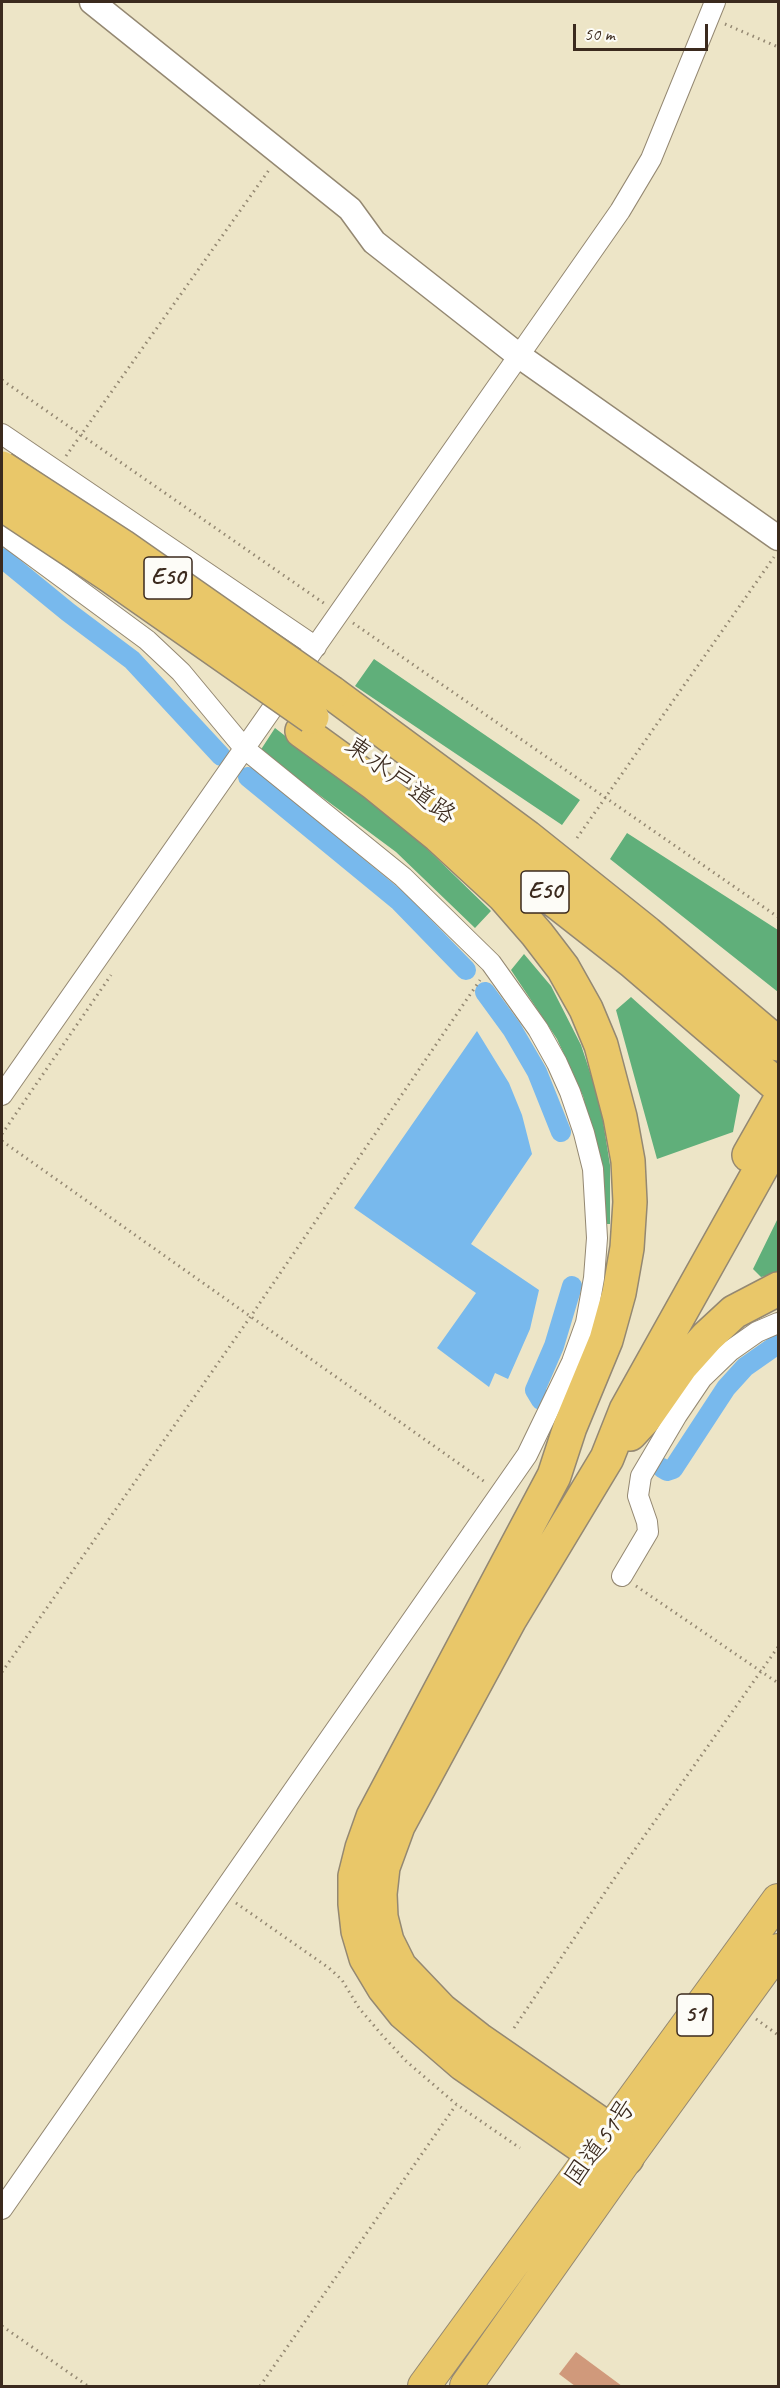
<!DOCTYPE html>
<html>
<head>
<meta charset="utf-8">
<style>
	body { margin:0 }
	#map { position:relative; width:780px; height:2388px; overflow:hidden; background:#ede5c7; font-family:Caveat,sans-serif }
	canvas { display:block }
	.frame { position:absolute; inset:0; border:3px solid #3b2a1e; pointer-events:none }
	.scale { position:absolute; left:573px; top:24px; width:135px; height:27px; box-sizing:border-box; border:3px solid #3b2a1e; border-top:0; padding-left:8px; font-size:18px; line-height:21px; white-space:nowrap; color:#3b2a1e; -webkit-text-stroke:4px #fdfcf7; paint-order:stroke }
</style>
</head>
<body>
<div id="map">
<canvas width="780" height="2388"></canvas>
<div class="frame"></div>
<div class="scale">50 m</div>
</div>
<script>
const g = document.querySelector('canvas').getContext('2d');
g.lineJoin = 'round';
function fill(path, color) { g.fillStyle = color; g.fill(path, 'evenodd'); }
const shape = rows => new Path2D(rows.map(r => 'M' + r).join(''));
function strokePath(path, color, width, dash) { g.strokeStyle = color; g.lineWidth = width; g.lineCap = dash ? 'butt' : 'round'; g.setLineDash(dash || []); g.stroke(path); }
function write(font, color, halo, rows, align = 'center') {
  g.font = font + ' Caveat,"Klee One",sans-serif'; g.lineWidth = 6; g.setLineDash([]); g.textBaseline = 'middle'; g.strokeStyle = halo; g.fillStyle = color; for (const [text, x, y, turn = 0] of rows) {
    g.save(); g.translate(x, y); g.rotate((+turn || 0) * Math.PI / 180); g.textAlign = isNaN(turn) ? turn : align; if (halo) g.strokeText(text, 0, 0); g.fillText(text, 0, 0); g.restore();
  }
}
fill(shape([
	[374,659,580,800,562,825,355,686],
	[275,728,413,835,491,911,475,928,396,852,260,751],
	[627,833,778,930,778,992,610,859],
	[524,954,551,986,581,1045,600,1102,610,1165,610,1224,605,1224,599,1166,583,1096,557,1039,511,970],
	[631,997,740,1095,733,1132,657,1159,616,1010],
	[778,1218,778,1274,761,1277,753,1269]
]), '#60af7a');
fill(shape([
	[477,1031,509,1083,522,1115,532,1154,471,1244,539,1290,530,1329,508,1379,495,1373,489,1387,437,1348,476,1293,354,1208]
]), '#78b9ed');
strokePath(shape([
	[2,558,68,612,132,660,221,756],
	[248,777,399,901,466,970],
	[485,992,512,1029,537,1072,561,1132],
	[541,1400,535,1390,554,1346,572,1286],
	[662,1468,667,1471,673,1469,726,1388,745,1367,778,1344]
]), '#78b9ed', 20);
fill(shape([
	[576,2352,622,2386,575,2386,559,2374]
]), '#d0997b');
const minor = shape([
	[2,434,316,647],
	[2,533,147,640,181,672,245,749,403,877,491,963,538,1029,557,1063,570,1092,584,1133,593,1169,597,1238,594,1278,586,1323,572,1362,527,1455,2,2209],
	[2,1095,620,211,651,159,715,2],
	[622,1576,648,1532,647,1522,638,1496,641,1476,677,1415,702,1378,730,1351,757,1332,778,1323]
]);
const tertiary = shape([
	[92,2,350,209,374,242,518,355,778,538]
]);
const trunk = shape([
	[424,2386,778,1900],
	[466,2386,627,2158,778,1950]
]);
const motorway = shape([
	[332,693,527,837,647,933,778,1044],
	[302,731,375,784,439,836,503,895,537,934,563,968,586,1009,601,1045,620,1117,628,1161,630,1202,627,1248,619,1293,606,1340,570,1427,554,1476,373,1817,362,1848,355,1876,355,1904,358,1931,366,1958,384,1988,404,2013,463,2064,593,2154,627,2158],
	[424,798,632,961,778,1086],
	[749,1155,778,1104],
	[630,1434,644,1419,681,1366,707,1337,734,1312,778,1289],
	[627,2158,611,2131,478,2039,441,2010,400,1967,387,1941,381,1917,380,1894,383,1867,398,1826,510,1619,607,1458,626,1410,778,1138]
]);
strokePath(minor, '#948872', 22);
strokePath(tertiary, '#948872', 27);
strokePath(trunk, '#948872', 34);
strokePath(motorway, '#948872', 36);
strokePath(shape([
	[725,24,778,47],
	[2,380,325,604],
	[66,456,269,170],
	[353,623,778,917],
	[577,838,774,557],
	[2,1134,111,975],
	[2,1141,485,1482],
	[636,1586,778,1683],
	[2,1672,251,1316,480,980],
	[236,1903,329,1968,342,1980,359,2008,382,2035,406,2061,456,2104,520,2148],
	[756,2019,778,2035],
	[514,2028,614,1879,778,1647],
	[2,2326,88,2386],
	[260,2386,456,2105]
]), '#948872', 3, [1.5, 4.5]);
strokePath(minor, '#fff', 20);
strokePath(tertiary, '#fff', 24);
strokePath(trunk, '#e9c769', 32);
strokePath(motorway, '#e9c769', 33);
const motorwayBridge = shape([
	[2,468,122,546,332,693],
	[2,504,109,575,312,717]
]);
strokePath(motorwayBridge, '#948872', 36, []);
strokePath(motorwayBridge, '#e9c769', 33);
for (const [x, y, w] of [
	[168,578,48],
	[545,892,48],
	[695,2015,36]
]) { const box = new Path2D(); box.roundRect(x - w / 2, y - 21, w, 42, 4.5); g.fillStyle = '#fdfcf7'; g.fill(box); strokePath(box, '#3b2a1e', 1.5); }
write('bold 24px', '#3b2a1e', null, [
	["E50",168,578],
	["E50",545,892],
	["51",695,2015]
]);
write('26px', '#3b2a1e', '#fdfcf7', [
	["東水戸道路",400,781,36],
	["国道51号",601,2143,-54]
]);
</script>
</body>
</html>
